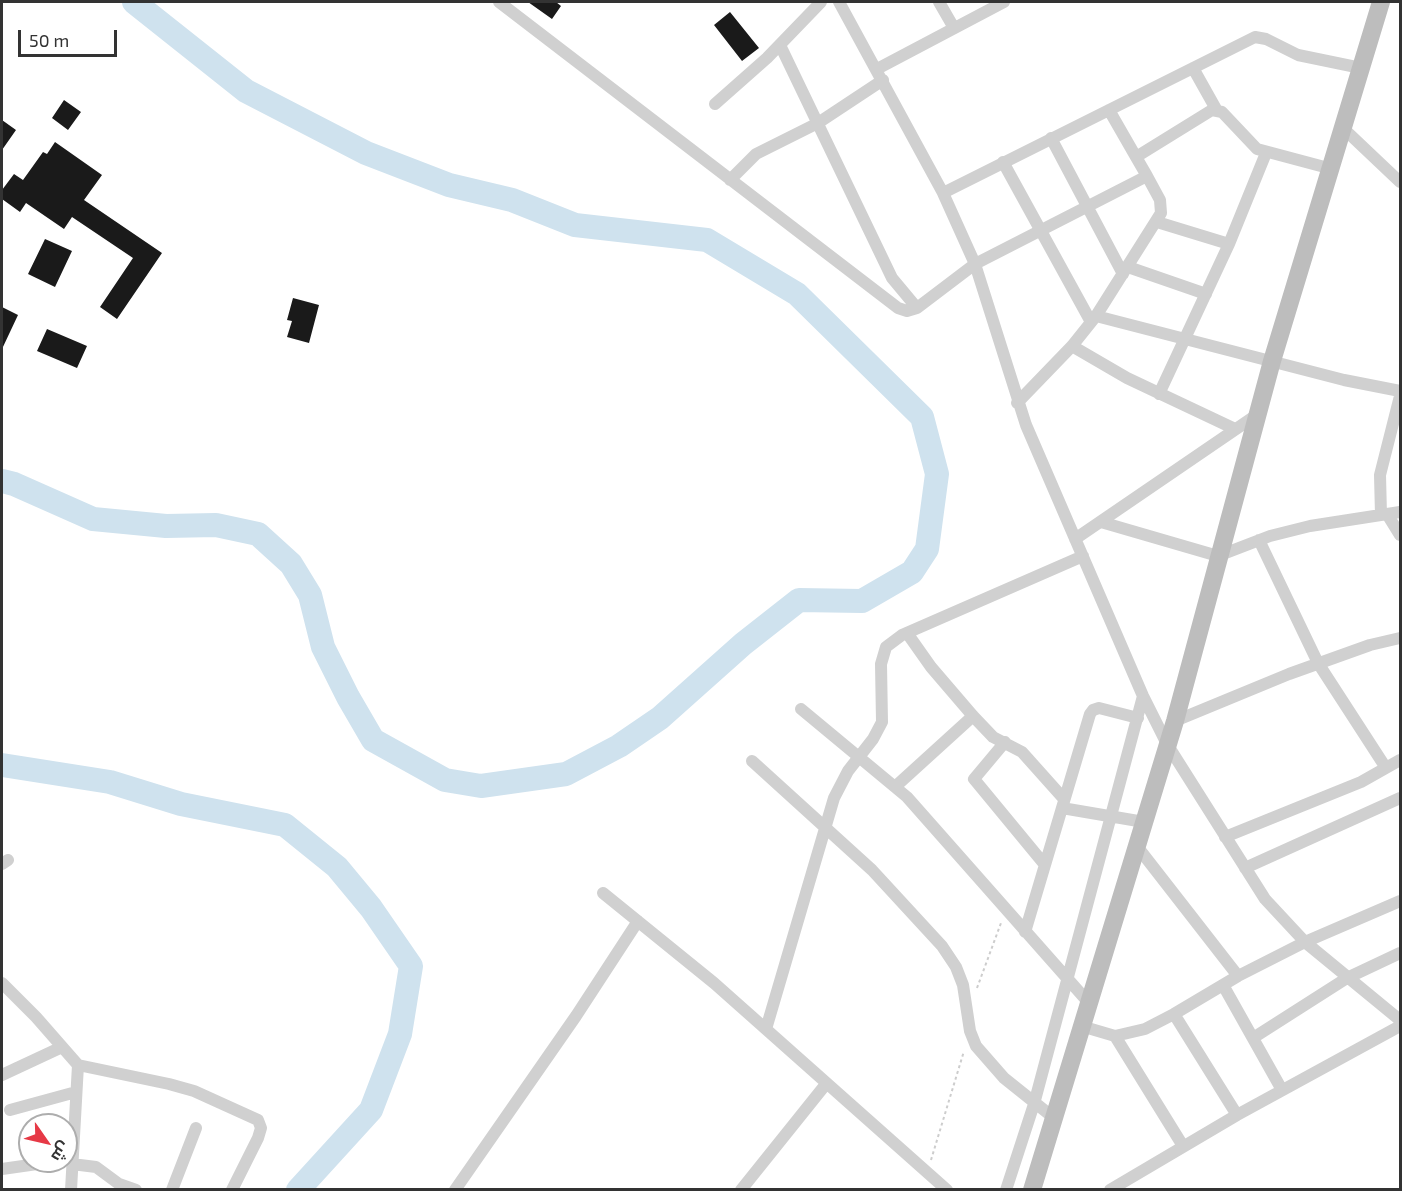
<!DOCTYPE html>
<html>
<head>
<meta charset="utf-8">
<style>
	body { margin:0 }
	#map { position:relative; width:1402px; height:1191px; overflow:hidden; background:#fff; font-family:"Exo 2",Cairo,sans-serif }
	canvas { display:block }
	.frame { position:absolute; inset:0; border:3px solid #333; pointer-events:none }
	.north { position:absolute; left:18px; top:1113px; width:60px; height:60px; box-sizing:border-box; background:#fff; border:2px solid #adadad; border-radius:50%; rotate:124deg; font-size:16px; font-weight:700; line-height:24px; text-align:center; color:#333 }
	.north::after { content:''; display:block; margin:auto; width:21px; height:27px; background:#e63946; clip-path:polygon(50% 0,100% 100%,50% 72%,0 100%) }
	.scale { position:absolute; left:18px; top:30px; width:99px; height:27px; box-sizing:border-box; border:3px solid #333; border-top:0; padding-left:8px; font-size:18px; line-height:21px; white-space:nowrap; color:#333; -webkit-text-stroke:4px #fff; paint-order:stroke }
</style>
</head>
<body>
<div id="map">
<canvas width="1402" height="1191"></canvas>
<div class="frame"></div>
<div class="north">ش</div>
<div class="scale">50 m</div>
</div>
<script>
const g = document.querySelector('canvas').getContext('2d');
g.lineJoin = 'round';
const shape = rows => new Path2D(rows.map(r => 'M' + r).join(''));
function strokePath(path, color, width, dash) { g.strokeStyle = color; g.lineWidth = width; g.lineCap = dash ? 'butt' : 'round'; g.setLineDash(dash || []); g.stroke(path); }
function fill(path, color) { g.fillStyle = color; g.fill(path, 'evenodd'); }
strokePath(shape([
	[2,481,14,484,93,519,166,526,216,525,258,534,291,564,310,595,323,647,348,697,373,740,445,780,481,786,566,774,619,746,660,718,743,644,799,600,862,601,912,572,927,549,937,474,922,417,797,294,707,240,575,225,512,200,449,185,366,153,246,91,134,2],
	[2,765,110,782,181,804,285,825,337,867,371,908,411,966,400,1034,371,1110,298,1190]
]), '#cfe2ee', 24);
fill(shape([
	[528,2,556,2,561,6,552,19],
	[730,12,759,48,742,61,714,25],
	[64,100,81,112,68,130,52,118],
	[2,120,16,130,2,150],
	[55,142,102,175,84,200,162,253,117,319,100,307,133,258,72,217,64,229,26,203,20,212,2,199,2,190,14,174,23,180,43,152,47,154],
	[45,239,72,251,55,287,28,274],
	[293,298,319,305,309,343,287,337,292,321,287,320],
	[2,307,18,315,2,349],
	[47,329,87,346,77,368,37,351]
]), '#1a1a1a');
strokePath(shape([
	[977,988,1001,923],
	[931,1160,964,1051]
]), '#cdcdcd', 2, [3, 3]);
strokePath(shape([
	[499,2,898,308,907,311,917,308,975,264,1147,176,1136,157,1212,110,1222,112,1257,149,1332,169],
	[839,2,943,193,975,264,1026,425,1143,696,1167,744,1265,899,1305,942,1400,1020],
	[939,2,954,28],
	[780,45,892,278,917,308],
	[1193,68,1216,109],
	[877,69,1004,2],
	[715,104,767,58,821,2],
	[1109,110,1136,157],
	[1343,128,1400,182],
	[1051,138,1123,274],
	[1003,162,1091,322],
	[730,180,756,154,818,123,883,80],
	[943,193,1255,37,1266,39,1298,55,1361,68],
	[1157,222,1229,244],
	[1128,267,1206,294],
	[1096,316,1161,213,1160,200,1147,176],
	[1072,346,1127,378,1235,429],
	[1159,394,1229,244,1266,153],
	[1017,403,1072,346,1096,316,1344,380,1400,391],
	[1387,514,1400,535],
	[1381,515,1380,475,1400,396],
	[1101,522,1218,556,1270,536,1310,526,1400,512],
	[1075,539,1258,414],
	[1259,540,1318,663,1386,768],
	[907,633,931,667,973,716,993,737,1022,752,1064,799],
	[801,709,907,797,1089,1003],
	[1175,721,1289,674,1370,645,1400,638],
	[1005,742,974,779,1045,865],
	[752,761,872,870,942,946,956,967,963,985,970,1031,976,1046,1004,1078,1054,1118],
	[896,786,973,716],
	[1062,808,1144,822],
	[1225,837,1361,782,1400,760],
	[1136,845,1238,976],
	[2,864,8,860],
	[1245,868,1400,798],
	[603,893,714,983,947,1190],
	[1025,932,1090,714,1093,710,1099,708,1138,718],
	[2,983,36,1017,78,1065,71,1190],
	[1223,985,1282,1090],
	[1081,1026,1115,1036,1145,1029,1174,1014],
	[766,1029,834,798,848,771,873,739,882,722,881,664,886,647,902,635,1083,556],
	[1115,1036,1183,1146],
	[1253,1038,1347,978,1400,953],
	[78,1065,169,1084,194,1091,258,1120,261,1128,258,1138,232,1190],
	[2,1075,62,1047],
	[10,1110,76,1092],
	[1237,1115,1174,1014,1238,976,1305,942,1400,901],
	[72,1164,96,1167,119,1184,136,1190],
	[2,1169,58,1161],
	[172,1190,196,1128],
	[455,1190,576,1016,638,921],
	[741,1190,826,1084],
	[1006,1190,1034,1104,1143,696],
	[1110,1190,1237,1115,1400,1026]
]), '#d0d0d0', 12);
strokePath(shape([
	[1032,1190,1175,721,1272,361,1381,2]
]), '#bdbdbd', 18);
</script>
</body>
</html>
